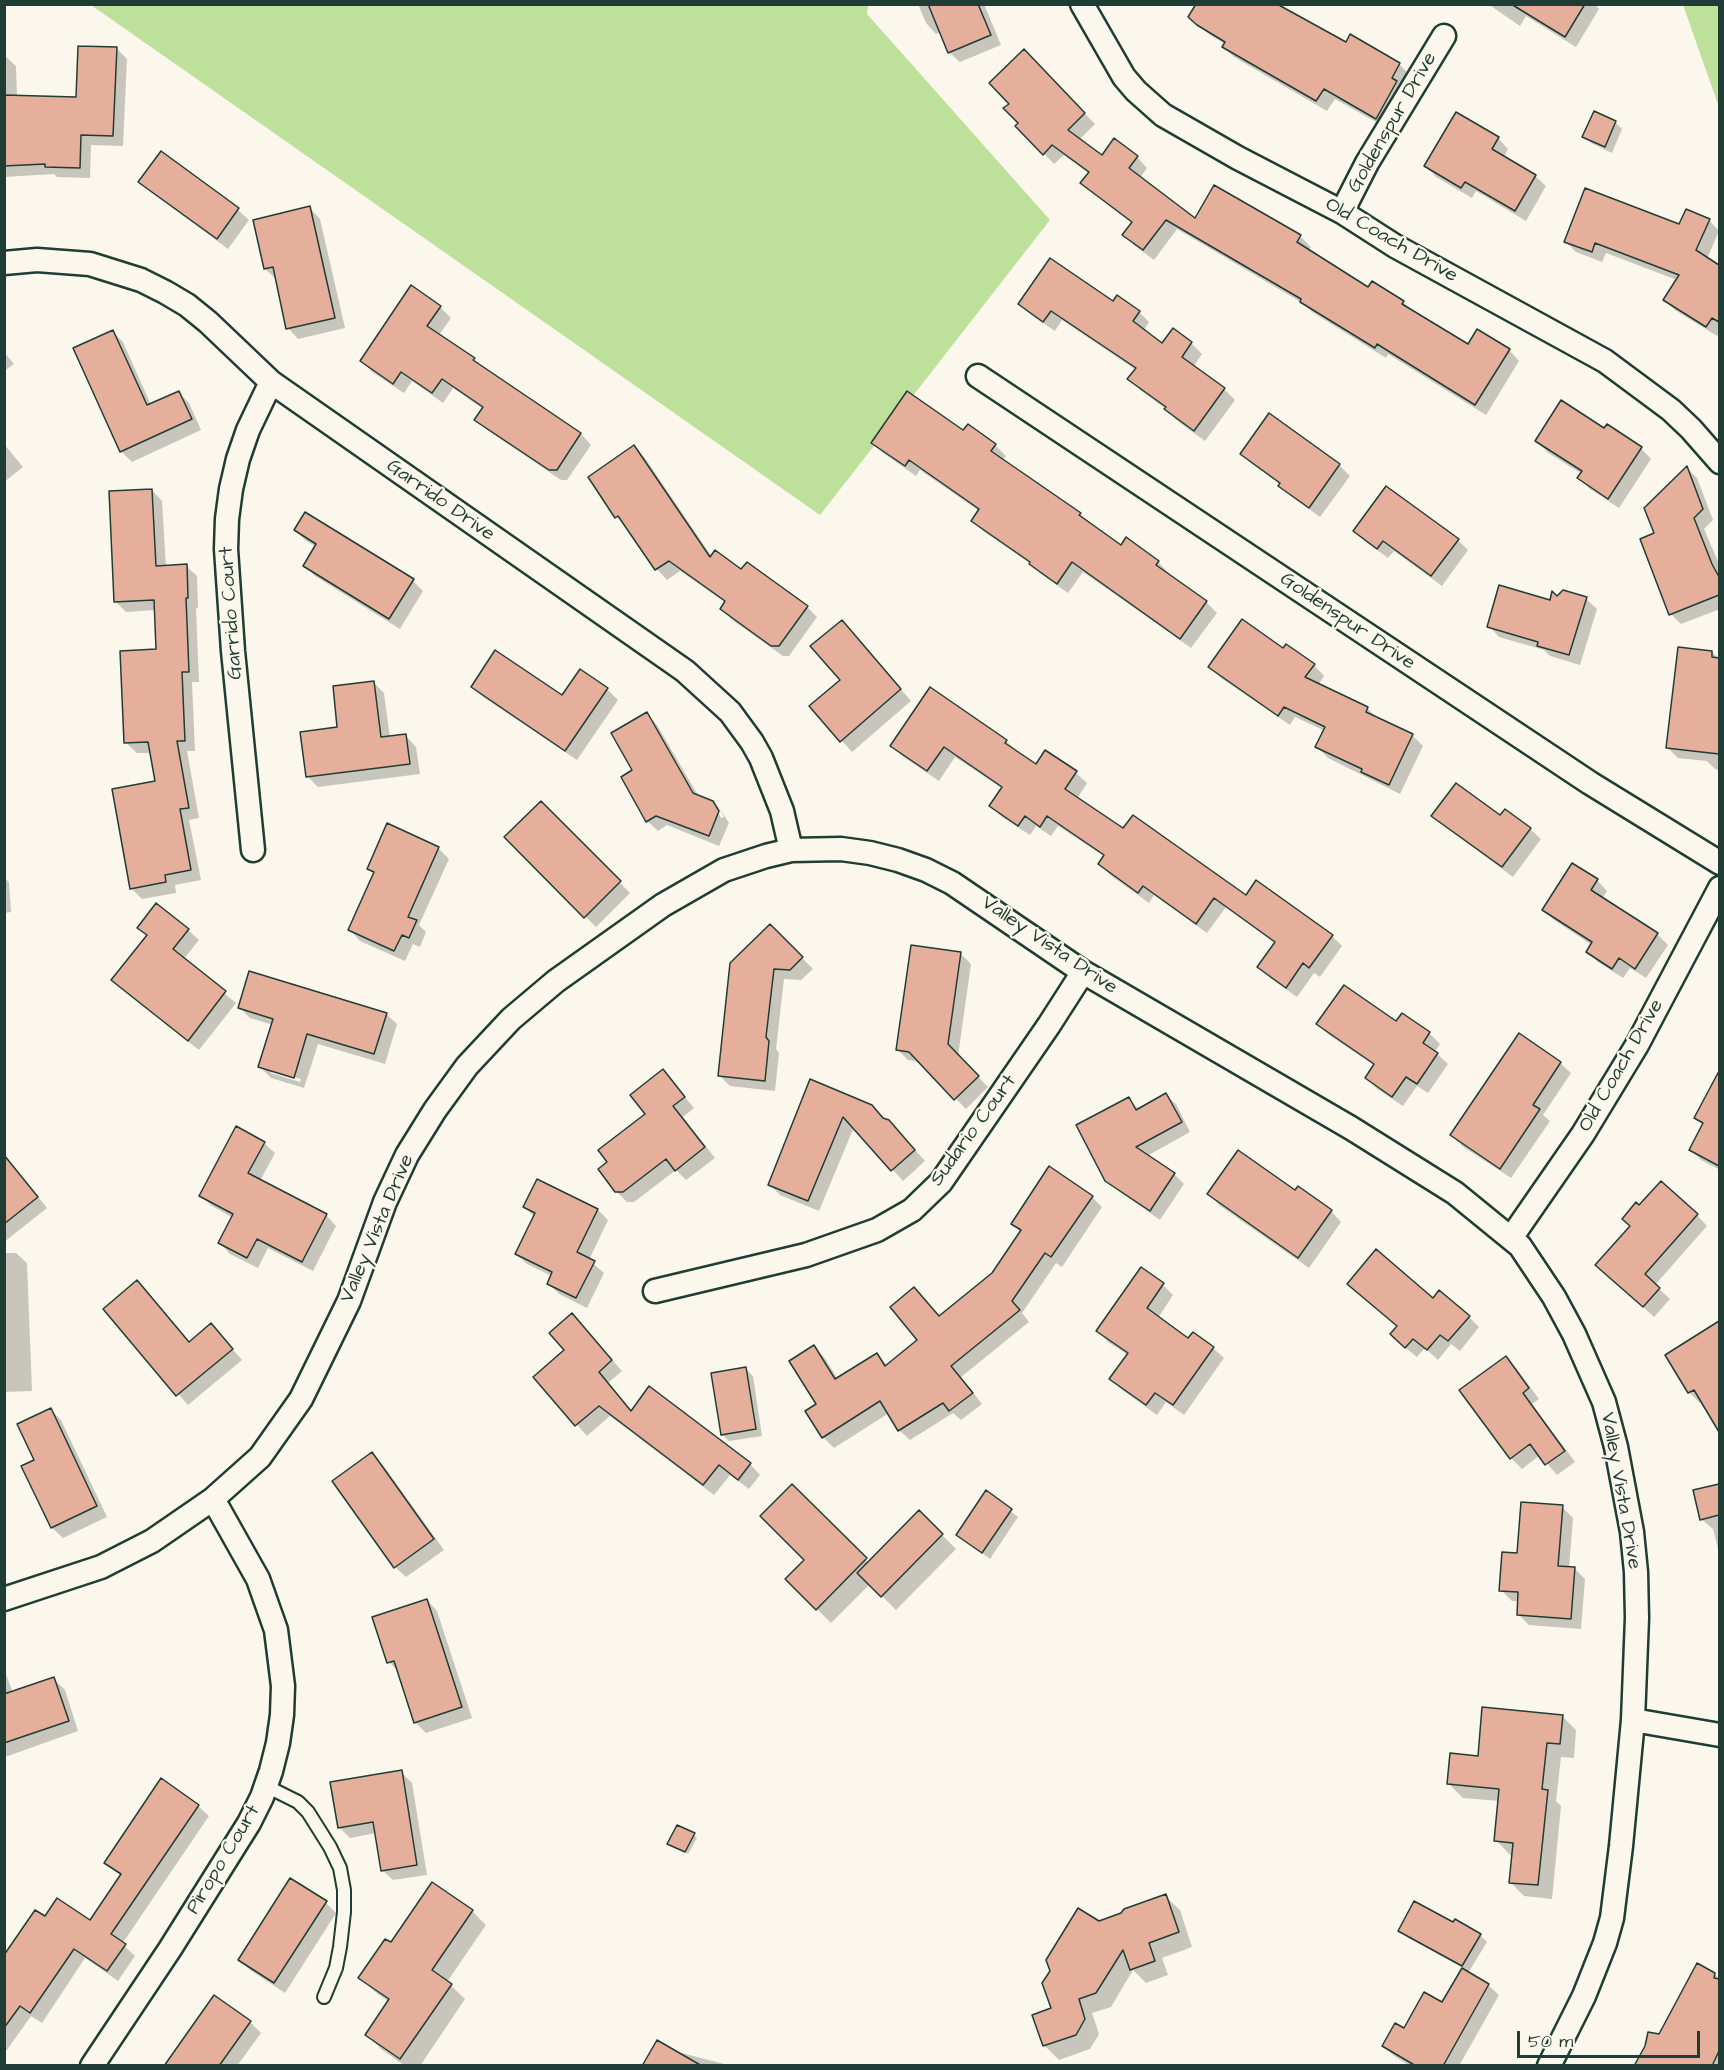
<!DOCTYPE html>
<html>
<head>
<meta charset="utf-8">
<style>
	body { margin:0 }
	#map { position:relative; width:1724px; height:2070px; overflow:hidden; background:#fbf7ec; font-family:"Architects Daughter",sans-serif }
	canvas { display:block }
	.frame { position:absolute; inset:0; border:6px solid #1f3d34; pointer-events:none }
	.scale { position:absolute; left:1517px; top:2031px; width:183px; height:27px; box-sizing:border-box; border:3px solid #1f3d34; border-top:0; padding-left:8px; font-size:18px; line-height:21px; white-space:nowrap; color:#1f3d34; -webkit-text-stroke:4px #fbf7ec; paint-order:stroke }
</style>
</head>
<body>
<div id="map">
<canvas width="1724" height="2070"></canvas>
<div class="frame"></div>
<div class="scale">50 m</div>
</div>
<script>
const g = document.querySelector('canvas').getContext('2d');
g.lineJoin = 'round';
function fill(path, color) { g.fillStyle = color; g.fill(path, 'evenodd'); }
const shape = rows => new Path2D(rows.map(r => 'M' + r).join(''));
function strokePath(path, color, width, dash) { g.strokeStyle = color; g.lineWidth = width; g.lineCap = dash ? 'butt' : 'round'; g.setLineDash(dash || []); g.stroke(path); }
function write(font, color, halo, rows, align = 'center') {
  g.font = font + ' "Architects Daughter",sans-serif'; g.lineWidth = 4.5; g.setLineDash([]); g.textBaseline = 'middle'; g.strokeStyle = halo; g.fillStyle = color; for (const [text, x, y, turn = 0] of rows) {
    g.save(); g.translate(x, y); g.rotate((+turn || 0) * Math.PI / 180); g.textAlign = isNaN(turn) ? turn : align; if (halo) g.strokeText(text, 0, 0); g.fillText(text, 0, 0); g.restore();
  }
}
fill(shape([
	[91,5,868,5,867,14,1050,220,820,515],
	[1683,5,1719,5,1719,107]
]), '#bde09a');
fill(shape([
	[918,4,984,4,1001,45,960,62,949,52,941,32,936,34,926,23],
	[1488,4,1594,4,1599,9,1576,47,1526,16,1520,26],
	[1190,17,1346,44,1350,36,1399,64,1410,75,1387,128,1335,99,1327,111,1234,57,1224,47,1225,44,1210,35],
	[116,48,127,59,123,146,91,145,90,178,57,177,54,174,4,177,4,55,16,66,17,97,78,99],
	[1024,51,1095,124,1079,140,1102,157,1137,157,1147,168,1140,178,1195,220,1300,236,1311,247,1308,251,1369,289,1403,302,1414,312,1468,346,1509,350,1519,361,1486,415,1388,354,1386,358,1312,312,1304,304,1177,229,1154,260,1135,246,1124,235,1133,224,1093,193,1082,183,1089,174,1064,155,1054,164,1017,126,1020,123,1011,104],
	[1615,122,1622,129,1612,153,1591,143,1584,136],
	[1498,138,1508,149,1504,157,1535,176,1546,186,1526,221,1476,191,1472,198,1436,177,1426,166],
	[161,153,238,210,249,220,228,249,151,192,140,182],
	[310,208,320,219,345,328,298,339,288,328,276,279,265,269],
	[1709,220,1719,231,1707,259,1720,267,1720,332,1717,336,1675,310,1665,300,1677,280,1606,253,1602,262,1576,252,1565,241],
	[412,287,440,307,451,318,439,335,474,359,484,369,581,434,591,445,567,480,561,480,487,430,476,420,483,409,453,388,443,403,412,381,404,393,372,372,362,361],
	[1113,303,1139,312,1149,322,1143,331,1162,345,1174,330,1191,343,1202,354,1193,367,1224,389,1235,400,1205,441,1176,420,1166,409,1140,390,1129,379,1136,370,1062,320,1055,331,1031,315,1020,304],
	[113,332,123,342,151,405,178,392,189,403,201,430,132,462,121,451],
	[4,352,14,364,4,371],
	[1605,430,1641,448,1651,459,1619,508,1590,489,1579,478,1582,474,1547,452,1537,441],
	[964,432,995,445,1006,456,1002,461,1080,514,1089,524,1122,547,1127,540,1158,562,1169,573,1167,575,1206,602,1217,613,1191,648,1083,572,1068,593,1041,574,1031,564,983,531,973,520,979,511,920,470,916,476,883,453,873,443],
	[4,444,23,467,4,482],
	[634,447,645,458,712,557,807,607,817,617,789,656,783,656,732,620,722,609,726,603,680,571,667,580,657,569,628,527,617,517],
	[1242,454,1339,465,1350,476,1320,517,1291,496,1281,485,1252,464],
	[1687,468,1697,478,1713,520,1704,529,1720,566,1720,609,1681,624,1671,614,1656,534],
	[152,490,162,501,166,567,186,566,197,576,198,608,196,608,199,682,192,682,195,751,187,751,199,818,189,820,201,880,175,885,176,893,142,899,131,888,156,782,151,753,137,753,126,743,157,650,156,610,126,612,115,601],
	[295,530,413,581,423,591,400,629,315,576,305,566,317,547,306,541],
	[1355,531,1458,540,1468,550,1442,586,1394,551,1388,558,1365,541],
	[1586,599,1597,609,1580,665,1550,656,1544,650,1499,637,1489,626,1551,602],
	[852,632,911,701,852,752,811,706,842,681],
	[1284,650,1314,665,1324,676,1318,685,1367,708,1378,719,1412,735,1423,746,1400,794,1328,758,1317,747,1325,731,1295,717,1290,725,1221,678,1210,667],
	[1712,652,1720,660,1720,770,1715,769,1707,761,1678,758,1667,747],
	[373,682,384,693,390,738,406,736,416,747,420,774,318,787,307,776],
	[473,687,563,697,607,689,618,700,577,760,483,697],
	[647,714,657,725,699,797,712,802,719,808,716,808,721,818,724,817,720,809,729,823,719,846,667,825,658,831,647,821,634,770],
	[1006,741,1017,751,1037,766,1046,752,1076,773,1087,783,1077,799,1124,830,1246,897,1332,936,1342,946,1320,977,1314,973,1297,997,1270,978,1259,967,1276,944,1226,907,1207,933,1154,895,1149,903,1110,875,1100,864,1105,857,1058,826,1051,836,1036,826,1030,835,1002,817,991,806,1003,789,955,757,939,781,902,756,892,745],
	[541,803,630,893,596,927,506,837],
	[1433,816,1501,817,1530,829,1541,839,1513,877,1444,826],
	[438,848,449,859,419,925,426,932,420,947,413,944,405,961,360,941,350,930,374,874,368,868],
	[4,878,9,882,11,912,4,913],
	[1597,880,1607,891,1602,899,1657,934,1668,945,1646,978,1630,968,1623,978,1598,962,1588,952,1592,945,1554,920,1544,910],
	[770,926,813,969,801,980,784,979,776,1049,779,1053,775,1091,730,1086,719,1075],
	[139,928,188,930,199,940,183,960,236,1003,199,1050,124,991,113,980,148,937],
	[961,954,971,964,958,1056,988,1087,966,1109,920,1062,908,1060,898,1050],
	[240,1008,386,1014,397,1024,385,1064,318,1044,304,1088,271,1078,260,1067,273,1025,250,1018],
	[271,1070,301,1079,300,1082,271,1073],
	[1402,1015,1429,1033,1440,1044,1435,1052,1448,1064,1428,1093,1417,1086,1403,1106,1377,1089,1367,1078,1375,1066,1329,1035,1318,1024,1397,1023],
	[4,1026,6,1076,4,1076],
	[1560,1063,1571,1073,1543,1115,1550,1121,1511,1178,1462,1146,1452,1135],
	[663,1071,694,1108,683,1117,715,1158,686,1180,676,1170,634,1202,627,1202,616,1191,609,1162,647,1114],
	[1720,1074,1720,1170,1701,1160,1691,1150,1704,1126,1696,1118],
	[811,1081,871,1106,900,1133,925,1161,903,1181,854,1127,819,1211,780,1195,769,1184],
	[1166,1095,1176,1104,1190,1132,1147,1156,1174,1174,1184,1184,1160,1220,1117,1190,1106,1180,1129,1099,1139,1109],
	[264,1143,275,1153,260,1181,326,1215,336,1226,313,1271,268,1248,258,1268,230,1254,220,1243,233,1218,212,1206,201,1196],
	[4,1154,47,1208,4,1242],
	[1295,1192,1331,1211,1341,1222,1309,1268,1219,1205,1209,1194],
	[1092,1197,1102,1207,1062,1267,1056,1263,1022,1313,1029,1322,961,1377,982,1404,961,1420,953,1413,910,1440,899,1430,889,1413,834,1448,823,1437,807,1411,818,1405,813,1347,824,1357,838,1379,877,1355,888,1366,919,1340,914,1289,940,1317,993,1274,1021,1232,1013,1224],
	[525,1207,598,1210,608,1220,589,1260,604,1273,587,1308,559,1294,549,1284,552,1276,527,1264,516,1254,534,1217],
	[1639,1207,1697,1215,1707,1226,1655,1285,1670,1299,1654,1317,1608,1275],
	[4,1253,16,1253,27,1263,32,1391,4,1392],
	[1163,1285,1173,1295,1158,1318,1189,1340,1213,1348,1224,1358,1184,1415,1166,1402,1157,1415,1122,1390,1111,1379,1128,1355,1108,1342,1098,1331],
	[1433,1300,1469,1317,1479,1327,1460,1351,1451,1344,1438,1360,1425,1348,1417,1357,1402,1345],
	[105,1309,190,1343,221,1336,242,1360,188,1405],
	[1720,1323,1720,1430,1702,1401,1700,1403,1689,1392,1667,1356],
	[583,1326,622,1371,608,1383,632,1412,750,1464,760,1475,749,1489,730,1475,714,1495,610,1416,587,1436,535,1377,566,1351],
	[1505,1358,1516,1368,1539,1399,1532,1404,1575,1462,1557,1475,1540,1455,1522,1469,1511,1458,1461,1390],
	[746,1369,753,1376,762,1436,729,1441,722,1434],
	[50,1409,61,1420,107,1517,63,1538,52,1528,23,1467,36,1461],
	[372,1454,383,1465,444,1550,406,1577,395,1567],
	[1720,1485,1720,1557,1713,1529,1701,1519,1695,1491],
	[792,1486,869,1563,919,1512,956,1549,896,1610,870,1584,831,1623,787,1579,806,1560],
	[986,1492,1018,1517,990,1559,957,1534],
	[1562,1507,1573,1518,1569,1568,1575,1569,1585,1579,1581,1629,1529,1625,1518,1614,1519,1601,1512,1601,1501,1590,1519,1555],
	[427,1600,437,1611,472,1718,426,1733,415,1722,400,1673,389,1662],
	[4,1669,13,1693,54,1679,65,1690,78,1731,5,1757],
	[1562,1716,1576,1730,1574,1758,1561,1757,1556,1801,1561,1806,1552,1899,1524,1896,1510,1882,1513,1855,1510,1855,1496,1840,1499,1801,1463,1798,1449,1784,1479,1757],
	[401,1772,412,1783,427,1875,393,1880,382,1870,376,1833,350,1838,339,1827],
	[198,1806,209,1816,122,1944,135,1956,118,1981,85,1958,42,2023,31,2016,4,2054,4,1977,46,1918,90,1922,121,1876,106,1862],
	[694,1835,697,1838,688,1854,669,1843],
	[1165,1896,1180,1910,1192,1947,1162,1958,1168,1975,1146,1983,1133,1970,1111,2007,1092,2013,1099,2034,1090,2049,1059,2060,1045,2046,1034,2016,1053,2009,1099,1922],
	[326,1903,336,1913,285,1993,250,1970,239,1959],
	[472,1911,486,1925,447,1982,465,1999,420,2066,405,2066,381,2049,367,2035,389,2002,375,1992,360,1978,391,1944],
	[1454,1924,1480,1935,1487,1942,1468,1973,1488,1985,1499,1995,1459,2066,1410,2066,1394,2056,1384,2046,1442,2004,1463,1968,1407,1937,1400,1930],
	[1715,1974,1720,1979,1720,2066,1637,2066,1660,2036],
	[215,1997,250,2022,261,2033,237,2066,165,2066],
	[674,2051,732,2066,644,2066]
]), '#0003');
const building = shape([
	[928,4,978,4,991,35,948,53,928,4],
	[1196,4,1277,4,1346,42,1350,34,1400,63,1392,78,1397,81,1376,119,1324,89,1316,101,1222,47,1225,42,1197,25,1188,17,1196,4],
	[1511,4,1585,4,1565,37,1511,4],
	[78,46,117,47,113,136,81,135,80,168,45,167,45,164,4,166,4,95,76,97,78,46],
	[1024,49,1085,113,1068,130,1102,155,1114,138,1138,156,1129,168,1195,218,1214,185,1301,235,1297,242,1368,287,1372,281,1404,301,1402,304,1468,344,1477,329,1510,349,1475,405,1377,344,1375,348,1300,302,1301,299,1166,220,1143,250,1122,235,1132,222,1080,183,1089,172,1052,145,1043,155,1015,126,1018,123,1003,108,1009,104,989,83,1024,49],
	[1594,111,1616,121,1605,147,1582,137,1594,111],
	[1456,112,1499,137,1492,149,1536,175,1515,211,1465,182,1461,188,1424,166,1456,112],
	[161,151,239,208,217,239,138,182,161,151],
	[1585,188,1679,224,1686,209,1710,219,1696,250,1719,265,1719,322,1712,318,1706,327,1663,300,1679,275,1595,243,1592,252,1564,242,1585,188],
	[310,206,335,318,286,329,273,267,264,269,253,220,310,206],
	[1050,258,1113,301,1117,295,1140,311,1133,321,1162,343,1173,328,1192,342,1182,357,1225,388,1194,431,1164,409,1166,407,1127,379,1136,368,1051,311,1043,322,1018,304,1050,258],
	[411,285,441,306,427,326,475,358,473,360,581,433,557,470,549,470,474,420,483,407,442,379,432,393,401,372,393,384,360,361,411,285],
	[113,330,147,405,179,391,192,419,120,452,73,348,113,330],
	[907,391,963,430,968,424,996,444,991,451,1081,513,1079,515,1121,545,1126,537,1159,561,1156,565,1207,601,1180,639,1072,562,1057,584,1029,564,1030,562,971,521,979,509,909,460,905,466,871,443,907,391],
	[1561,400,1604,428,1607,424,1642,447,1608,499,1577,478,1582,471,1535,441,1561,400],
	[1269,413,1340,464,1309,508,1278,486,1280,483,1240,454,1269,413],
	[634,445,710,557,715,550,741,569,747,562,808,606,779,646,771,646,720,609,725,601,669,561,655,570,618,516,615,518,588,477,634,445],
	[1687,466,1703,509,1694,518,1712,564,1719,577,1719,595,1669,615,1640,539,1654,533,1644,508,1687,466],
	[1386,486,1459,539,1431,576,1383,541,1377,549,1353,531,1386,486],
	[152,489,156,566,187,564,188,598,186,598,189,672,182,672,185,741,177,741,189,808,180,809,191,870,165,875,166,882,130,889,112,789,155,781,148,742,124,743,120,651,156,649,154,600,114,602,109,491,152,489],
	[305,512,414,579,389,619,303,566,316,544,294,530,305,512],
	[1499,585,1550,600,1552,591,1557,596,1563,590,1587,597,1569,655,1537,646,1538,642,1487,627,1499,585],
	[1242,619,1283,648,1286,644,1315,664,1305,677,1368,707,1366,712,1413,734,1389,785,1361,772,1362,769,1315,747,1325,727,1284,707,1278,716,1208,667,1242,619],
	[842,620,901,689,840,742,809,706,840,680,810,646,842,620],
	[1678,647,1712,651,1712,657,1719,658,1719,754,1666,748,1678,647],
	[495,650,562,695,580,669,608,688,565,751,471,687,495,650],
	[374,681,381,737,406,734,410,764,306,777,300,732,337,727,333,686,374,681],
	[930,687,1007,740,1005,743,1036,764,1045,750,1077,771,1065,789,1123,828,1133,815,1246,895,1256,880,1333,935,1309,968,1303,963,1286,988,1257,967,1275,942,1214,898,1196,924,1143,886,1138,893,1098,864,1104,855,1047,816,1040,827,1025,816,1018,826,989,806,1002,787,944,747,927,771,890,746,930,687],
	[647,712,693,793,713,801,719,811,709,836,656,816,646,822,621,777,632,770,611,733,647,712],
	[1456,783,1500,815,1505,809,1531,828,1502,867,1431,816,1456,783],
	[541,801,621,881,584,918,504,837,541,801],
	[387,823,439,847,408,917,417,920,409,938,402,935,394,951,348,930,374,872,367,869,387,823],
	[1572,863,1598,879,1591,890,1658,933,1635,969,1619,958,1612,969,1586,952,1592,942,1542,910,1572,863],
	[156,903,189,929,173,949,226,991,188,1041,111,980,147,935,137,928,156,903],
	[770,924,803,957,790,970,774,969,766,1037,769,1041,765,1081,718,1076,730,963,770,924],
	[911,945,961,952,948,1044,979,1076,954,1100,909,1052,896,1050,911,945],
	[249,971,387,1013,374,1054,307,1034,294,1078,258,1067,273,1019,238,1008,249,971],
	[1344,985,1396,1021,1402,1013,1430,1032,1423,1043,1438,1053,1417,1084,1406,1077,1392,1097,1365,1078,1374,1064,1316,1024,1344,985],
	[1519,1033,1561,1062,1533,1105,1540,1109,1500,1169,1450,1135,1519,1033],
	[663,1069,685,1097,673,1106,705,1147,675,1171,666,1159,623,1192,615,1192,598,1169,607,1162,598,1150,645,1114,630,1095,663,1069],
	[1719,1071,1719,1166,1689,1150,1703,1123,1694,1118,1719,1071],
	[810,1079,872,1105,883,1118,889,1120,915,1150,891,1171,843,1117,808,1201,768,1185,810,1079],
	[1166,1093,1182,1122,1136,1147,1175,1173,1150,1211,1105,1181,1076,1125,1129,1097,1136,1110,1166,1093],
	[236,1126,265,1142,248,1173,327,1214,302,1262,257,1239,247,1258,218,1243,233,1214,199,1196,236,1126],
	[1238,1150,1295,1190,1298,1186,1332,1210,1298,1258,1207,1194,1238,1150],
	[4,1155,38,1197,4,1224,4,1155],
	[1049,1166,1093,1196,1051,1257,1045,1253,1012,1301,1020,1310,951,1366,973,1393,949,1411,943,1403,898,1431,880,1401,822,1438,805,1411,816,1404,789,1361,814,1345,835,1379,877,1353,885,1366,917,1340,890,1307,914,1287,939,1316,992,1273,1021,1230,1011,1224,1049,1166],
	[537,1179,598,1209,577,1252,595,1261,576,1298,547,1284,552,1272,515,1254,535,1213,523,1207,537,1179],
	[1661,1181,1698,1214,1645,1274,1660,1288,1643,1307,1595,1265,1630,1226,1622,1219,1636,1202,1639,1205,1661,1181],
	[1376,1249,1433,1298,1439,1290,1470,1316,1448,1341,1440,1335,1427,1350,1413,1339,1405,1348,1390,1334,1397,1326,1347,1284,1376,1249],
	[1141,1267,1164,1283,1147,1308,1188,1338,1193,1332,1214,1347,1173,1405,1155,1393,1146,1405,1109,1379,1128,1353,1096,1331,1141,1267],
	[137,1280,189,1342,211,1323,233,1349,176,1396,103,1309,137,1280],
	[572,1313,612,1360,599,1372,631,1411,649,1386,751,1463,738,1480,719,1465,703,1485,599,1406,575,1426,533,1377,564,1350,549,1333,572,1313],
	[1719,1321,1719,1432,1694,1390,1688,1393,1665,1355,1719,1321],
	[1506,1356,1529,1388,1523,1393,1565,1451,1545,1465,1530,1444,1510,1459,1459,1390,1506,1356],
	[746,1367,756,1429,721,1435,711,1373,746,1367],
	[51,1408,97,1506,51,1528,21,1466,34,1460,17,1424,51,1408],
	[372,1452,434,1539,394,1568,332,1481,372,1452],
	[792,1484,867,1558,816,1610,785,1579,804,1560,760,1516,792,1484],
	[1719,1484,1719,1515,1700,1520,1693,1490,1719,1484],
	[986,1490,1012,1509,982,1553,956,1535,986,1490],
	[1521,1502,1563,1505,1558,1566,1575,1567,1571,1619,1517,1615,1518,1592,1499,1591,1502,1552,1517,1553,1521,1502],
	[919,1510,943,1534,881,1597,857,1573,919,1510],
	[427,1599,462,1707,414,1723,394,1661,387,1663,372,1617,427,1599],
	[54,1677,69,1721,4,1743,4,1694,54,1677],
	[1482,1707,1563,1715,1560,1744,1547,1743,1542,1789,1548,1790,1538,1885,1509,1883,1513,1843,1494,1841,1499,1789,1447,1784,1450,1753,1478,1756,1482,1707],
	[402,1770,417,1865,381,1871,373,1822,338,1828,330,1782,402,1770],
	[161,1778,199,1805,111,1934,126,1944,107,1971,74,1949,30,2013,20,2006,4,2028,4,1955,35,1910,45,1916,57,1898,90,1920,121,1874,104,1863,161,1778],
	[677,1825,695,1833,685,1852,667,1844,677,1825],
	[290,1878,327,1901,274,1983,238,1960,290,1878],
	[432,1882,473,1910,432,1970,452,1984,400,2059,365,2035,389,1999,358,1978,385,1939,391,1942,432,1882],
	[1166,1894,1179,1932,1149,1943,1155,1961,1130,1970,1123,1950,1096,1993,1079,1999,1085,2019,1076,2035,1043,2046,1032,2015,1051,2008,1042,1983,1050,1971,1046,1960,1078,1908,1099,1921,1121,1913,1124,1909,1166,1894],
	[1414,1901,1453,1922,1455,1919,1481,1934,1462,1966,1398,1931,1414,1901],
	[1697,1963,1715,1973,1714,1978,1719,1979,1719,2051,1712,2066,1634,2066,1645,2046,1648,2032,1659,2034,1697,1963],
	[1462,1968,1489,1984,1443,2066,1416,2066,1382,2046,1395,2023,1404,2028,1424,1992,1442,2002,1462,1968],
	[214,1995,251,2021,219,2066,164,2066,214,1995],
	[657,2040,702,2066,642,2066,657,2040]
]);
fill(building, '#e5af9b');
strokePath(building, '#1f3d34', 1.5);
const lane = shape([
	[266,1786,298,1802,308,1812,330,1847,340,1868,344,1890,344,1912,340,1947,336,1968,324,1997]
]);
const street = shape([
	[1082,4,1124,77,1136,91,1163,115,1238,158,1342,212,1395,246,1605,361,1671,410,1691,429,1720,462],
	[1342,212,1367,163,1444,36],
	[4,263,37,260,90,264,141,280,165,292,187,305,208,322,271,382,685,671,730,712,752,742,761,758,782,811,791,850],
	[978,376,1590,783,1720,863],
	[253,850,233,651,226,549,227,519,231,489,238,459,248,430,271,382],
	[1511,1238,1583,1134,1637,1045,1720,888],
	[655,1291,806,1255,877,1230,912,1210,941,1182,1049,1025,1083,972],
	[4,1599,101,1567,152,1541,213,1499,260,1457,301,1399,349,1301,385,1202,407,1155,435,1110,467,1066,511,1019,556,981,663,905,724,870,766,856,791,850,841,849,870,853,898,860,926,870,952,883,1083,972,1351,1128,1455,1193,1520,1246,1554,1297,1574,1334,1604,1402,1616,1447,1632,1532,1636,1572,1637,1618,1633,1720,1621,1846,1612,1918,1605,1943,1584,1996,1549,2066],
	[1633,1720,1720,1735],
	[92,2066,170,1949,249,1823,262,1797,271,1771,278,1743,282,1715,283,1686,276,1630,258,1579,213,1499]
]);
strokePath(lane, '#1f3d34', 16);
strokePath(street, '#1f3d34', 27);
strokePath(lane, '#fbf7ec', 12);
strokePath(street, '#fbf7ec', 22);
write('20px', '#1f3d34', '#fbf7ec', [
	["Goldenspur Drive",1393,123,-60],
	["Old Coach Drive",1391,241,30],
	["Garrido Drive",440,501,35],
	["Garrido Court",232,613,-94],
	["Goldenspur Drive",1347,622,34],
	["Valley Vista Drive",1049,946,34],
	["Old Coach Drive",1622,1066,-60],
	["Sudario Court",974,1131,-54],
	["Valley Vista Drive",378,1229,-67],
	["Valley Vista Drive",1620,1491,80],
	["Piropo Court",224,1860,-59]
]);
</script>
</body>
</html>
